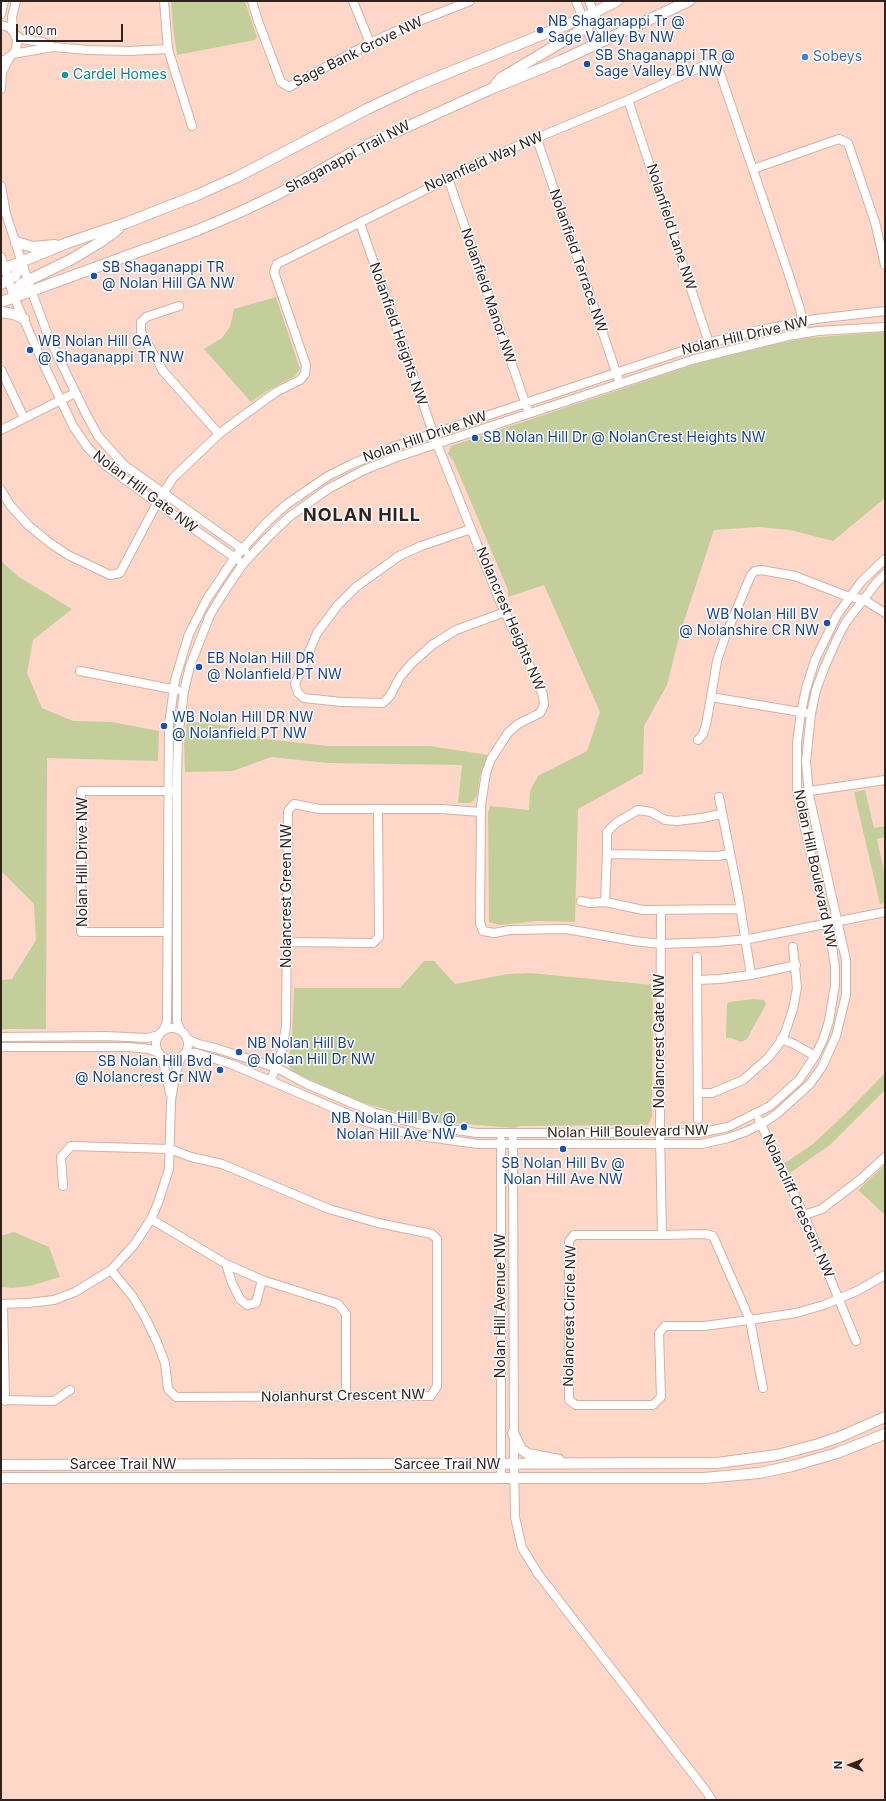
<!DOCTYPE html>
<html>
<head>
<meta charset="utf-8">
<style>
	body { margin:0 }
	#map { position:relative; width:886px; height:1801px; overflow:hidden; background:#fed7c9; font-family:Inter,sans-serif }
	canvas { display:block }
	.frame { position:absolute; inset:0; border:2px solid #30221d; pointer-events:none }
	.north { position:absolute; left:830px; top:1745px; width:40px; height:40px; -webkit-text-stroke:3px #fff; paint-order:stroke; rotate:270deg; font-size:11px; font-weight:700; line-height:16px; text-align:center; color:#30221d }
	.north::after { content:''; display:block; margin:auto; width:14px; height:18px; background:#30221d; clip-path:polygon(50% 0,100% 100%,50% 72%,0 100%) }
	.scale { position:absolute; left:16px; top:24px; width:107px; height:18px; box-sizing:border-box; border:2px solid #30221d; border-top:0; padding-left:5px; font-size:12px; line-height:14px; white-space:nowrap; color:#30221d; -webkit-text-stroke:3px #fff; paint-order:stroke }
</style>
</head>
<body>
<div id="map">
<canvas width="886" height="1801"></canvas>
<div class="frame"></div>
<div class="north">N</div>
<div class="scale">100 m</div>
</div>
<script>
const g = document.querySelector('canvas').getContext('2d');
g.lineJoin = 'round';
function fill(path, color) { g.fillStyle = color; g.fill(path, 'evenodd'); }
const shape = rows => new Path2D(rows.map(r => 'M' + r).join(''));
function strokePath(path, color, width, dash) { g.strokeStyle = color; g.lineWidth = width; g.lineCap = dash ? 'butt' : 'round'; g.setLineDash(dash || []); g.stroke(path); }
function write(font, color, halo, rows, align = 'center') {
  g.font = font + ' Inter,sans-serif'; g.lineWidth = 3; g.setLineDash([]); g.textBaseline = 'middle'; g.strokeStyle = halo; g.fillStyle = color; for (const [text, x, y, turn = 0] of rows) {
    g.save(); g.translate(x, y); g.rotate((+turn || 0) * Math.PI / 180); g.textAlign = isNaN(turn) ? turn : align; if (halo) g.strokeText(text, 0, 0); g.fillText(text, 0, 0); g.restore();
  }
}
fill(shape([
	[171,1,245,1,257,37,255,40,177,55,173,27],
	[276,297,300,369,295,376,267,391,251,402,204,349,222,338,230,327,234,309],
	[885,332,885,498,833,541,790,530,759,527,714,530,680,633,667,685,644,726,643,773,578,809,575,922,538,921,500,925,489,922,488,813,490,806,529,810,530,791,538,776,587,751,600,712,544,585,508,597,508,590,454,462,448,454,451,446,708,360,753,348,807,338],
	[1,561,19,577,72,609,33,640,27,673,42,708,73,721,112,722,159,731,158,761,47,758,46,1029,1,1029,1,980,12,979,36,940,34,904,1,871],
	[187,721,236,727,265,739,329,746,429,746,488,755,480,776,477,796,471,803,458,803,462,765,328,763,271,757,233,771,185,772,184,744],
	[865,790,874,828,885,826,885,837,877,839,885,876,885,903,880,904,854,792],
	[424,961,434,961,455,984,508,974,531,973,653,985,652,1117,648,1125,519,1126,514,1128,440,1122,416,1118,354,1100,292,1071,288,1064,292,1038,294,988,400,988],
	[754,999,764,1000,766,1004,747,1039,741,1042,731,1038,726,1038,727,1004,729,1002],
	[885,1073,885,1090,831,1144,790,1173,785,1163,813,1144,844,1115],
	[885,1165,885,1215,858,1190],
	[14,1232,49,1247,60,1277,30,1286,12,1288,1,1287,1,1236]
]), '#c4ce9b');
const minor = shape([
	[164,1,168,49,192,126],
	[252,1,258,21,281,82,289,87,370,43,414,23,470,1],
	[353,1,370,43],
	[576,1,594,46],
	[589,1,606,41],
	[1,14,4,1],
	[1,25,8,27,13,31,17,40,16,50,13,54,5,60,1,60],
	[13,31,12,17,16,1],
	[16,35,21,39,42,42,53,47],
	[13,54,53,47,88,50,129,51,168,49],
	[1,89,2,72,10,57],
	[628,100,710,346],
	[537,139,618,378],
	[753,169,839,139,848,143,875,222,885,265],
	[448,178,527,408],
	[1,186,6,214,31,290,49,338,86,414,98,436,124,465,245,551],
	[360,223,437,444,499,599,543,695,544,705,540,713,518,724,508,733,491,759,486,773,481,805,480,923,483,931,494,933,510,930,566,929,634,941,661,944,715,942,749,939,885,912],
	[1,257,14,297,38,352,73,426,88,448,105,465,157,503,238,560],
	[179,306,146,317,141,322,141,332,163,371,219,434],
	[1,370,24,418],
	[1,430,75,393],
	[1,490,10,505,28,525,50,543,68,555,110,575,120,573,157,503,173,478,219,434,240,418,276,392,300,380,305,374,306,365,274,272,277,264,491,157,628,100,705,65,713,64,719,70,788,272,800,309,804,333],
	[471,529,421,546,399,556,356,587,338,605,317,633,295,684,298,693,304,698,342,702,383,703,390,696,400,677,411,664,432,645,456,630,505,612],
	[80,671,177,690],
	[806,713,711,697,717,661,725,637,751,575,755,571,761,570,795,576,849,597,863,599,885,613],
	[698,740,703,734,706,725,711,697],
	[803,792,885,780],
	[719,797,738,893,751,975],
	[721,814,702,818,677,821,665,820,651,812,638,810,616,823,607,832,607,852,610,854,717,856,730,854],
	[581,901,590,903,605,902,643,910,740,909],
	[605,902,607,852],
	[661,910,660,1134,662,1235],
	[167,932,81,932,81,791,173,791],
	[288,942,373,943,379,937,378,809],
	[697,957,698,1119],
	[697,980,720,979,751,975,796,965],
	'156 1044a16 16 0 1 1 32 0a16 16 0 1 1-32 0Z',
	[163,1031,167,1021,169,724,175,680,189,634,207,599,235,557,267,522,287,504,328,476,352,464,393,447,703,344,760,330,816,319,885,311],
	[181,1031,177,1022,177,774,178,738,184,691,190,666,210,615,224,592,243,564,269,536,289,517,328,489,364,470,397,457,695,359,788,336,818,331,885,327],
	[1,1037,106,1036,147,1038,159,1035],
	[187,1039,198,1044,215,1048,277,1068,307,1084,373,1112,418,1124,477,1133,699,1133,728,1127,770,1106,799,1080,815,1056,823,1040,829,1021,835,985,835,967,832,947,801,811,797,788,797,743,801,712,806,689,815,660,837,615,861,582,885,559],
	[781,1039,794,1044,815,1056],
	[1,1047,128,1047,149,1049,159,1053],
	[185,1054,196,1053,231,1064,369,1123,413,1135,478,1144,702,1144,728,1138,745,1132,762,1124,778,1113,810,1084,822,1067,836,1036,846,995,846,960,809,795,806,761,811,714,816,690,825,666,837,639,846,622,877,582,885,574],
	[162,1057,170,1093],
	[271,1080,282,1051,286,1026,288,811,294,804,319,809,441,809,481,812],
	[698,1093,712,1093,743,1080,768,1058,779,1044,785,1033,793,1009,797,988,793,947],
	[759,1120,804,1215,856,1341],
	[513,1139,514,1465,515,1517,522,1548,539,1575,706,1791,712,1800],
	[63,1186,61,1157,71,1146,170,1149,191,1157,222,1164,329,1209,378,1223,432,1234,437,1239,437,1386,431,1396,176,1397,168,1389,165,1363,157,1342,146,1319,133,1297,111,1270],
	[804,1215,822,1209,861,1179,885,1157],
	[151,1219,226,1264,262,1280,338,1304,346,1314,346,1396],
	[705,1234,713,1236,750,1320,704,1326,665,1326,659,1333,661,1397,653,1405,576,1405,569,1400,569,1241,574,1235,662,1235,705,1234],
	[226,1264,232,1283,240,1299,247,1305,256,1303,262,1280],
	[1,1304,28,1303,54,1300,75,1292,111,1270,134,1245,151,1219,158,1203,169,1169,171,1101,175,1075,181,1057],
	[3,1305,5,1401],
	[763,1388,750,1320,796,1313,824,1305,859,1290,885,1275],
	[1,1400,54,1401,70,1390],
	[501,1478,501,1140]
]);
const major = shape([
	[496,84,501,78,587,27,591,22,594,13],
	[16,242,33,247,55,245],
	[1,270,67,243,126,223,197,195,237,177,367,109,416,86,583,18,617,1],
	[1,284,15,276,22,263],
	[14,297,16,290,21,284,72,259,102,241,118,229],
	[1,302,198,230,240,212,278,194,358,149,493,88,560,61,689,1],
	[1,312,14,314,24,319],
	[513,1433,521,1449,528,1454,559,1460],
	[1,1465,717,1463,777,1455,819,1444,842,1436,885,1417],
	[1,1478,704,1478,759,1473,792,1466,837,1453,885,1434]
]);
strokePath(minor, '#d5b0a3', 10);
strokePath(major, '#d5b0a3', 12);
strokePath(minor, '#fff', 8);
strokePath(major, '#fff', 10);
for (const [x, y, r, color] of [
	[540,30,4,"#1a4fb4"],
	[805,57,4,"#3f7fe0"],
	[587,64,4,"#1a4fb4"],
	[65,75,4,"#0f9aa8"],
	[94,276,4,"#1a4fb4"],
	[30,350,4,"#1a4fb4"],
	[475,438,4,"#1a4fb4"],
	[827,623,4,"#1a4fb4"],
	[199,667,4,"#1a4fb4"],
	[164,726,4,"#1a4fb4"],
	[239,1052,4,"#1a4fb4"],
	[220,1070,4,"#1a4fb4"],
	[464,1127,4,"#1a4fb4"],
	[563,1149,4,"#1a4fb4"]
]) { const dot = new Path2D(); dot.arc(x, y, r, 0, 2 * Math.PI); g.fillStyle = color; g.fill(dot); strokePath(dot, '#fff', 1.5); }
write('14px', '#164399', '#fff', [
	["NB Shaganappi Tr @",548,22],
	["Sage Valley Bv NW",548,38],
	["SB Shaganappi TR @",595,56],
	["Sage Valley BV NW",595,72],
	["SB Shaganappi TR",102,268],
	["@ Nolan Hill GA NW",102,284],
	["WB Nolan Hill GA",38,342],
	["@ Shaganappi TR NW",38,358],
	["SB Nolan Hill Dr @ NolanCrest Heights NW",483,438],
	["WB Nolan Hill BV",819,615,"right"],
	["@ Nolanshire CR NW",819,631,"right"],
	["EB Nolan Hill DR",207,659],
	["@ Nolanfield PT NW",207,675],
	["WB Nolan Hill DR NW",172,718],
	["@ Nolanfield PT NW",172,734],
	["NB Nolan Hill Bv",247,1044],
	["@ Nolan Hill Dr NW",247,1060],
	["SB Nolan Hill Bvd",212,1062,"right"],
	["@ Nolancrest Gr NW",212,1078,"right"],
	["NB Nolan Hill Bv @",456,1119,"right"],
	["Nolan Hill Ave NW",456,1135,"right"],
	["SB Nolan Hill Bv @",563,1164,"center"],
	["Nolan Hill Ave NW",563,1180,"center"]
], 'left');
write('14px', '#30221d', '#fff', [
	["Sage Bank Grove NW",358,52,-26],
	["Shaganappi Trail NW",348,157,-28],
	["Nolanfield Way NW",484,162,-24],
	["Nolanfield Lane NW",671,227,72],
	["Nolanfield Terrace NW",578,261,71],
	["Nolanfield Manor NW",488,296,71],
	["Nolanfield Heights NW",398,334,71],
	["Nolan Hill Drive NW",745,336,-13],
	["Nolan Hill Drive NW",425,437,-19],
	["Nolan Hill Gate NW",145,492,37],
	["Nolancrest Heights NW",510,619,67],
	["Nolan Hill Drive NW",83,862,-90],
	["Nolan Hill Boulevard NW",815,869,78],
	["Nolancrest Green NW",287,896,-90],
	["Nolancrest Gate NW",660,1041,-90],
	["Nolan Hill Boulevard NW",628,1132,-1],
	["Nolancliff Crescent NW",798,1206,66],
	["Nolan Hill Avenue NW",501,1306,-90],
	["Nolancrest Circle NW",570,1316,-89],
	["Nolanhurst Crescent NW",343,1396,-1],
	["Sarcee Trail NW",123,1465],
	["Sarcee Trail NW",447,1465]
]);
write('14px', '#366cbe', '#fff', [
	["Sobeys",813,57]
], 'left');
write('14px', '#0d838f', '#fff', [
	["Cardel Homes",73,75]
], 'left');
g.letterSpacing = '1px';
write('bold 18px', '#30221d', '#fff', [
	["NOLAN HILL",362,516]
]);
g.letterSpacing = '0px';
</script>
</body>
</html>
